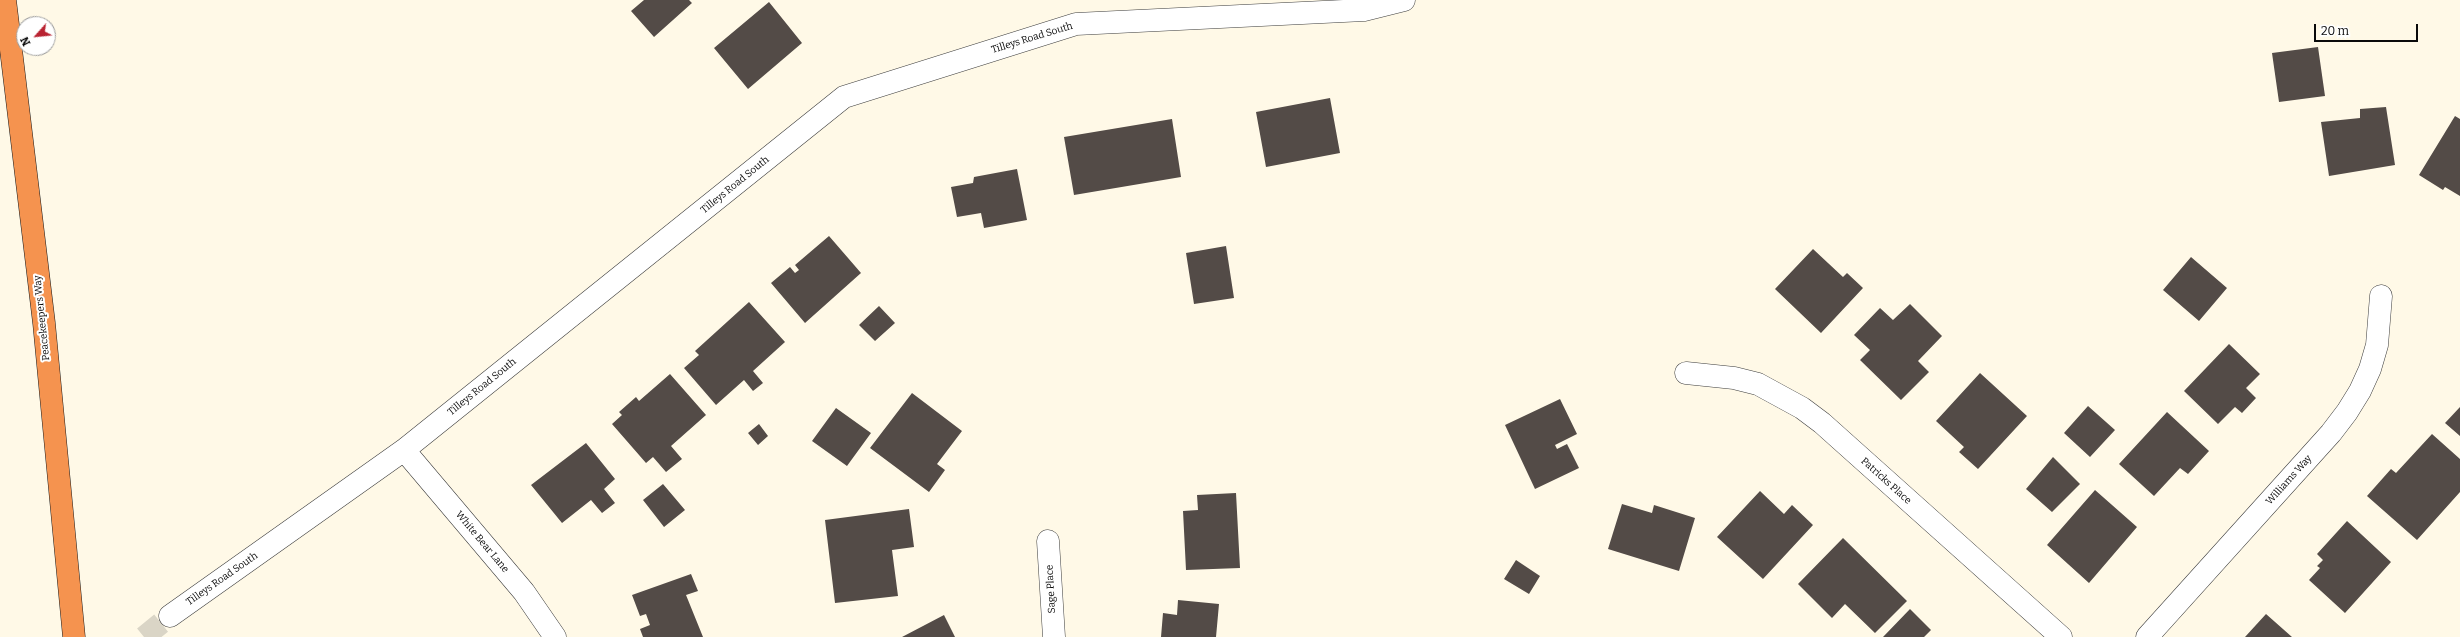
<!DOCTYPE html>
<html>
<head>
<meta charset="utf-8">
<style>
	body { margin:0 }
	#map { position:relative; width:2460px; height:637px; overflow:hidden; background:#fff9e7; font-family:Bitter,serif }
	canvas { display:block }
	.north { position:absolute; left:16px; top:16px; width:40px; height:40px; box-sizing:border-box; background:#fff; border:1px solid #9d9d9d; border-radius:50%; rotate:243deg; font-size:11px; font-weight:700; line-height:16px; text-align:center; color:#0a0a0a }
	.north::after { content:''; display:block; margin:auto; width:14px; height:18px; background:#b92332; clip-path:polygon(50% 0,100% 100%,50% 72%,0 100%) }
	.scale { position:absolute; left:2314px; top:24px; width:104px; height:18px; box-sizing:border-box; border:2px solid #0a0a0a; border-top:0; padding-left:5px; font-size:12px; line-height:14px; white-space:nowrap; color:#0a0a0a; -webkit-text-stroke:3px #fff; paint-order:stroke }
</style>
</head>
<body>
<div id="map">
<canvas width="2460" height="637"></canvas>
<div class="north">N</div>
<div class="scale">20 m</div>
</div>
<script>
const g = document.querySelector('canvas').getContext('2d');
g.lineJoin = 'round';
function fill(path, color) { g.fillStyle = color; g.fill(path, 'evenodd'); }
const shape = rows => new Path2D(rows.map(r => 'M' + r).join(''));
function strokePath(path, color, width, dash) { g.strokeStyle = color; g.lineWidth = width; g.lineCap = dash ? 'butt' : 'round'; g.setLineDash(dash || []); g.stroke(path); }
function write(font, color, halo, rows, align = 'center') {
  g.font = font + ' Bitter,serif'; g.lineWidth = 4; g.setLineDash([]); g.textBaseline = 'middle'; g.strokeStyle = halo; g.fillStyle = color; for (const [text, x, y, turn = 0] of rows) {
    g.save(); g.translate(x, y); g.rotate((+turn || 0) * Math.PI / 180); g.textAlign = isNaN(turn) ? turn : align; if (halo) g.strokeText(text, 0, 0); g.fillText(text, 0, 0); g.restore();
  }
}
fill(shape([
	[644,0,689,0,692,3,654,37,631,11],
	[769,2,802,43,748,89,714,48],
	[2318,47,2325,96,2279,102,2272,53],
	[1330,98,1340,153,1266,167,1256,112],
	[2386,107,2395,165,2329,176,2321,122,2360,118,2360,109],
	[2455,116,2460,119,2460,196,2445,187,2443,190,2419,175],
	[1172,119,1181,177,1074,195,1064,137],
	[1017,169,1027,220,984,228,981,213,957,217,951,187,973,183,974,177],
	[829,236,861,273,805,323,771,283,790,267,795,273,799,270,795,265],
	[1226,246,1234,298,1194,304,1186,253],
	[1813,249,1843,277,1847,273,1863,288,1821,333,1775,289],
	[2191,257,2227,288,2199,321,2163,290],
	[749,302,785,342,753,371,763,383,753,391,744,380,716,405,684,368,699,355,695,351],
	[1910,304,1942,336,1918,361,1929,372,1901,400,1860,360,1870,350,1854,335,1880,308,1893,320],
	[879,306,895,323,875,341,859,325],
	[2229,344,2260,374,2246,388,2256,398,2242,413,2235,407,2218,424,2184,391],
	[1980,373,2027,416,1978,469,1959,452,1964,447,1936,421],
	[670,374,706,415,671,446,682,459,666,472,653,457,646,463,612,424,622,415,619,412,636,397,639,401],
	[912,393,962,431,937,464,945,470,929,492,870,448],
	[1560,399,1577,434,1555,445,1557,449,1567,444,1579,468,1535,489,1505,425],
	[2088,406,2115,430,2090,457,2064,433],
	[2460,407,2460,436,2445,423],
	[836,408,871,433,847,466,812,441],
	[2167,412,2209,451,2188,474,2180,468,2154,496,2119,464],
	[759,424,768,436,758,445,748,433],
	[2432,434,2460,459,2460,492,2417,540,2367,496,2391,469,2396,473],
	[586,443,615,479,604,489,615,503,602,513,591,500,562,523,531,485],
	[2053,457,2080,484,2052,512,2026,489],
	[663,484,685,510,664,527,643,500],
	[2095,490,2137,527,2089,583,2047,545],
	[1760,491,1784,514,1792,505,1813,525,1763,579,1717,537],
	[1236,493,1240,568,1186,570,1183,511,1198,510,1197,495],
	[1622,504,1652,513,1654,505,1695,518,1679,571,1608,549],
	[909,509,914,547,892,550,898,596,835,603,825,520],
	[2347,521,2391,562,2345,613,2309,580,2320,568,2317,566,2323,560,2317,554],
	[1843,538,1907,601,1875,633,1845,604,1832,618,1798,584],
	[1516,560,1540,576,1529,594,1504,579],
	[691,574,698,591,686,595,703,637,643,637,640,629,650,625,646,614,640,616,632,595],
	[1178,600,1219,604,1216,637,1161,637,1163,613,1177,615],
	[1910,609,1931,630,1924,637,1883,637],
	[2266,614,2292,637,2245,637],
	[944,615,955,637,902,637]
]), '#534b47');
strokePath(shape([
	[144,637,170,616]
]), '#dad5c6', 22, [22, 11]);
const minor = shape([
	[1686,373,1734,378,1758,384,1802,408,1822,423,2061,637],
	[404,450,524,592,555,637],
	[1048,541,1054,637],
	[170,616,404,450,844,97,1076,24,1364,10,1404,0],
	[2147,637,2331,433,2347,412,2360,391,2370,369,2377,345,2381,296]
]);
const motorway = shape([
	[5,0,44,323,74,637]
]);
strokePath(minor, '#3d3d3d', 23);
strokePath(motorway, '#1b1b1b', 23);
strokePath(minor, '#fff', 22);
strokePath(motorway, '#f5934f', 22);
write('10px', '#0a0a0a', '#fff', [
	["Tilleys Road South",1032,38,-17],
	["Tilleys Road South",735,185,-39],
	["Peacekeepers Way",42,318,-96],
	["Tilleys Road South",482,387,-39],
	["Williams Way",2289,480,-48],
	["Patricks Place",1886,481,42],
	["White Bear Lane",482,542,50],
	["Tilleys Road South",222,579,-35],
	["Sage Place",1051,589,-93]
]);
</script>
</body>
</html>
